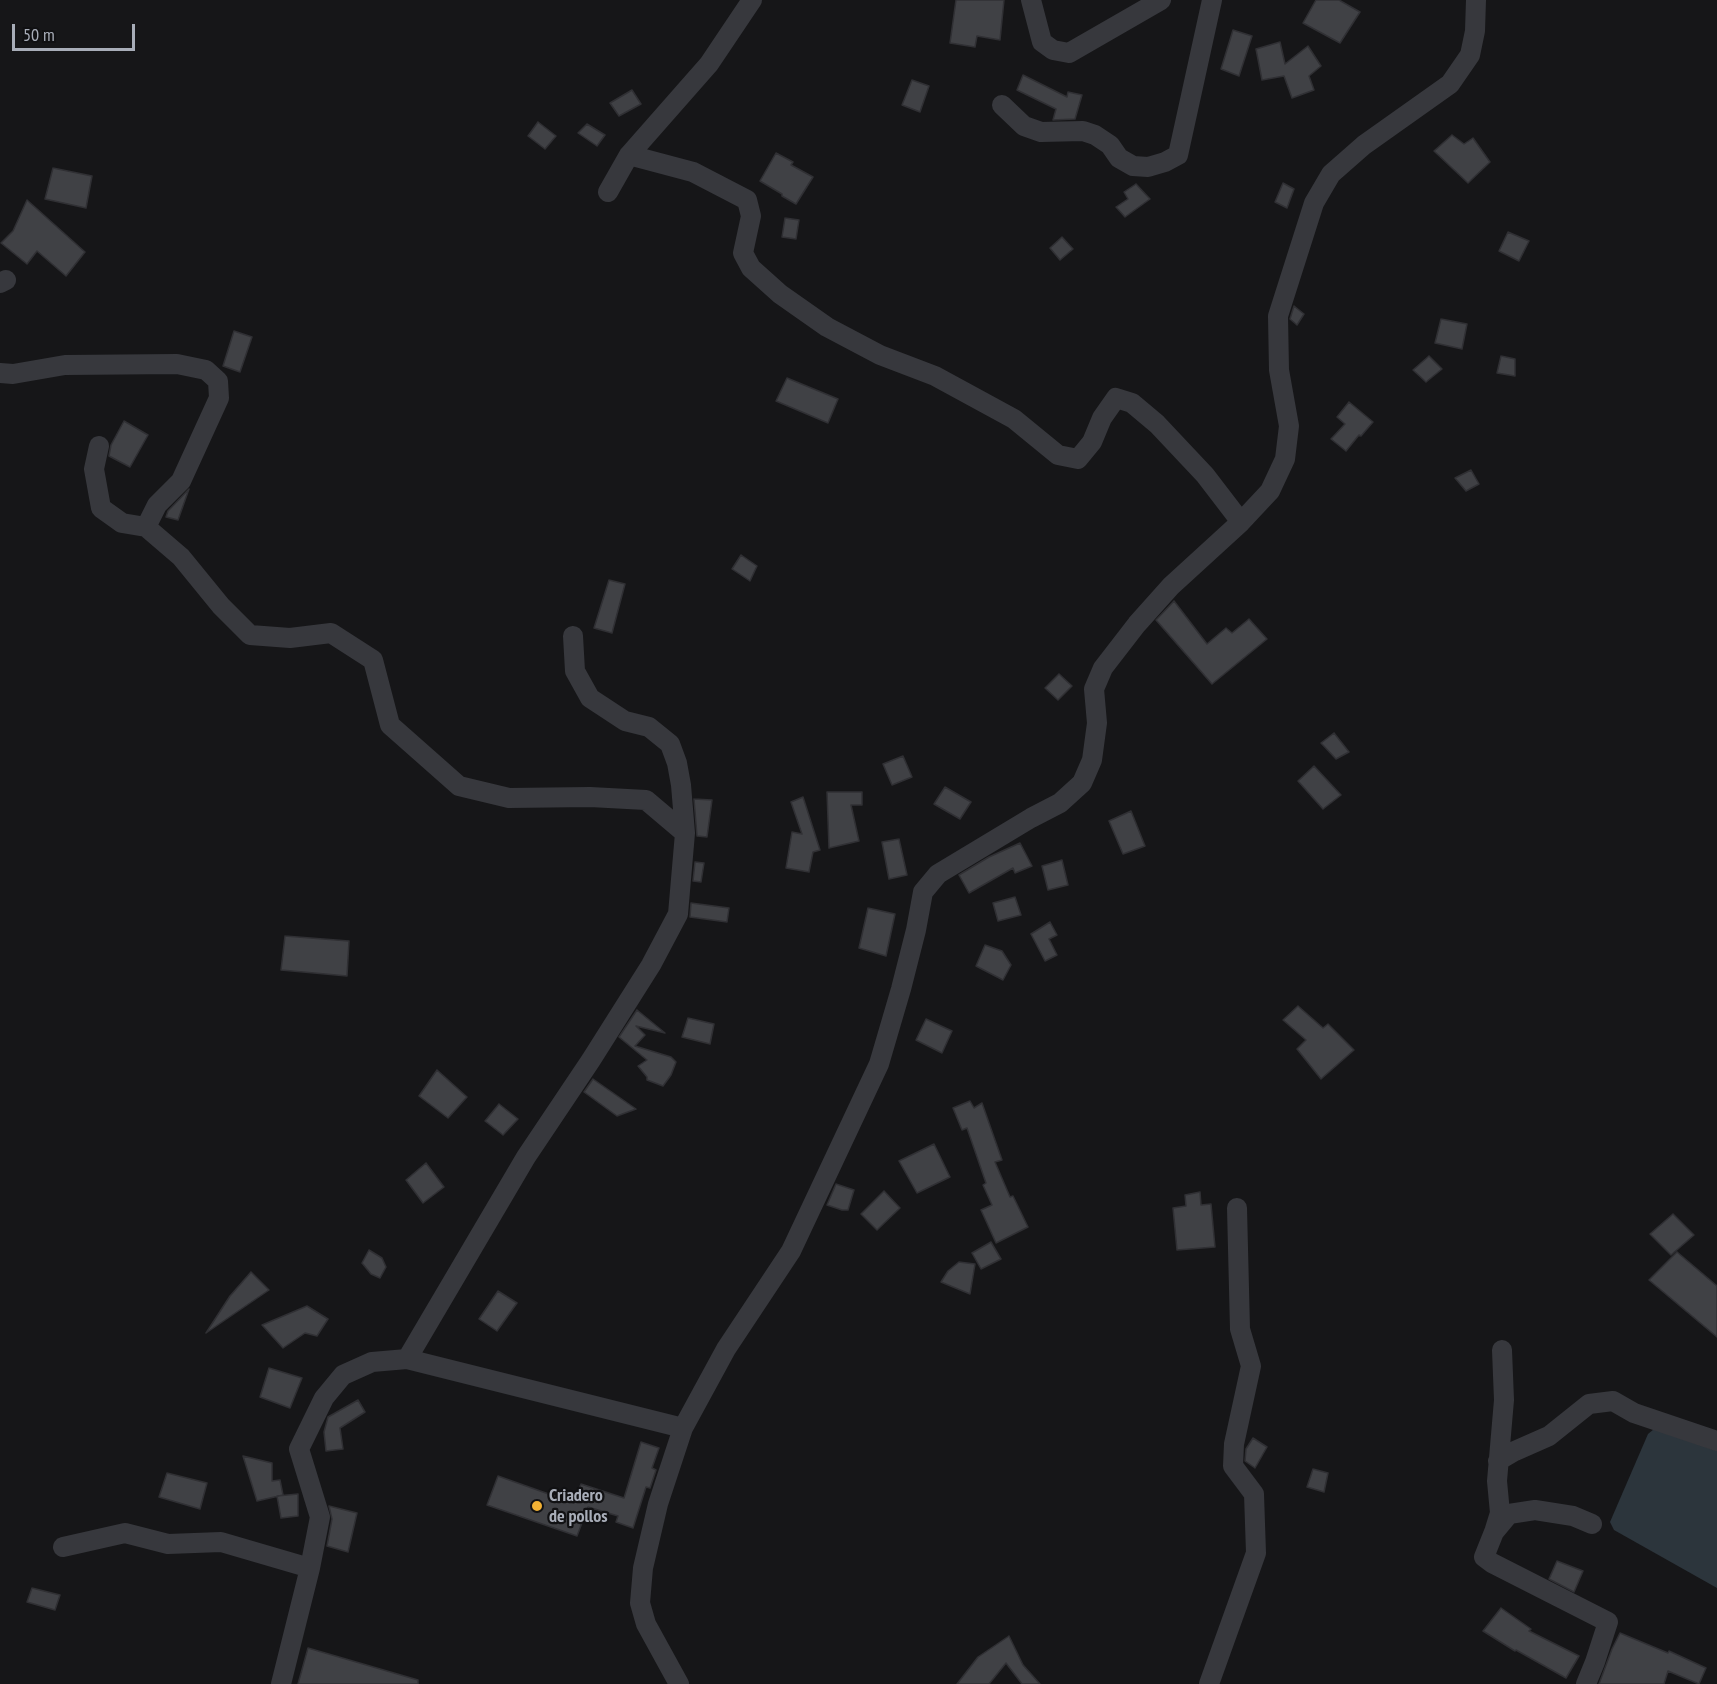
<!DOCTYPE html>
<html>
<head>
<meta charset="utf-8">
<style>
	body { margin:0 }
	#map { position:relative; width:1717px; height:1684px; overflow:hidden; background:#161618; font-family:"PT Sans Narrow",sans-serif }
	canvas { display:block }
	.scale { position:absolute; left:12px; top:24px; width:123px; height:27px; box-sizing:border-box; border:3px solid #a8adb8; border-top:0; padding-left:8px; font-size:18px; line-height:21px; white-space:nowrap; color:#a8adb8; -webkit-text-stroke:4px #111113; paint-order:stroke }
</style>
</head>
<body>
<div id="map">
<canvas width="1717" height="1684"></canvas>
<div class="scale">50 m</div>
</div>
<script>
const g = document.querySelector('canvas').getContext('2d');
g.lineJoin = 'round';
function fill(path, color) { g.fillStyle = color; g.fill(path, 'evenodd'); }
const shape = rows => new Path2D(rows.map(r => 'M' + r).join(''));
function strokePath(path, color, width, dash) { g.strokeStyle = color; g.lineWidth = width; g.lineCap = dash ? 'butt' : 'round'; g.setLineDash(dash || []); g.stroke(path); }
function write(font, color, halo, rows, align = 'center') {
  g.font = font + ' "PT Sans Narrow",sans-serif'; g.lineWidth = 4.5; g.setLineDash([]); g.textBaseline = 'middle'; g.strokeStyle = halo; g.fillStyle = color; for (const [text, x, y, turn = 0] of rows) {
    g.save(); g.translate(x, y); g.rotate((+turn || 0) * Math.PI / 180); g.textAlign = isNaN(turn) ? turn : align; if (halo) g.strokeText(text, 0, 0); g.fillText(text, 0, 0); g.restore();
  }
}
fill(shape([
	[1654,1429,1717,1451,1717,1588,1614,1530,1610,1522,1648,1434]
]), '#2c353c');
const building = shape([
	[956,0,1004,0,1000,40,977,36,975,47,950,43,956,0],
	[1316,0,1339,0,1360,12,1340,43,1303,23,1316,0],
	[1233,30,1252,36,1239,76,1221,69,1233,30],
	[1280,42,1285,64,1308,46,1321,66,1309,76,1314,90,1292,98,1284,76,1262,80,1256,49,1280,42],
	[1023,75,1067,97,1068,92,1082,95,1075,119,1053,120,1056,109,1017,90,1023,75],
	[912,80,929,86,920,112,902,105,912,80],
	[632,90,641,104,619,116,610,103,632,90],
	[538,122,556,136,545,149,528,136,538,122],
	[587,124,605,135,597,146,578,133,587,124],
	[1452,135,1464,144,1473,138,1490,162,1468,183,1434,151,1452,135],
	[776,153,793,162,791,165,813,177,796,204,782,196,782,194,760,181,776,153],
	[53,168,92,176,86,208,45,199,53,168],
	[1283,183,1294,189,1287,208,1275,202,1283,183],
	[1136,184,1150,199,1125,217,1116,207,1128,199,1124,192,1136,184],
	[27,200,85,252,66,276,37,251,27,264,1,243,13,231,27,200],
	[785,218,799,220,796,239,782,237,785,218],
	[1508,232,1529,241,1519,261,1499,251,1508,232],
	[1062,237,1073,249,1060,260,1050,248,1062,237],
	[1294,306,1304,314,1297,325,1290,319,1294,306],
	[1441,319,1467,324,1462,349,1435,343,1441,319],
	[234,331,252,337,240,372,223,366,234,331],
	[1429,356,1442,369,1426,382,1413,370,1429,356],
	[1501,356,1515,359,1515,376,1497,373,1501,356],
	[787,378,838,399,828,423,776,401,787,378],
	[1349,402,1373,422,1361,436,1359,435,1346,451,1331,439,1345,424,1337,417,1349,402],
	[124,421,148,435,130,467,109,456,111,445,124,421],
	[1471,470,1479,484,1466,491,1455,478,1471,470],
	[189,489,178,520,166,517,168,511,189,489],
	[741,555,757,566,750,581,732,569,741,555],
	[609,580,625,584,612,633,594,628,609,580],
	[1174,601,1207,644,1226,628,1232,633,1249,619,1267,639,1212,684,1156,620,1174,601],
	[1059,674,1072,686,1058,700,1045,688,1059,674],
	[1334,733,1349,752,1336,759,1321,743,1334,733],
	[903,756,912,777,892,785,883,764,903,756],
	[1314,766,1341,795,1323,809,1298,781,1314,766],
	[945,787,971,802,960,819,934,804,945,787],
	[827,792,862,792,862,805,851,805,859,841,829,848,827,792],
	[803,797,820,850,813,852,809,872,786,868,792,832,802,834,791,802,803,797],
	[694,799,712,800,707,837,697,836,694,799],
	[1131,811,1145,846,1123,854,1109,821,1131,811],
	[899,839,907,875,889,879,882,842,899,839],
	[1020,843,1032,866,1015,873,1013,868,969,893,959,875,989,857,1020,843],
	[1062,860,1068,885,1048,890,1042,866,1062,860],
	[695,862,704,863,701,882,693,881,695,862],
	[1015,897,1021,915,998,921,993,903,1015,897],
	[691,903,729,908,727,922,690,917,691,903],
	[868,908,895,914,886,956,859,948,868,908],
	[1050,922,1057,935,1049,939,1057,955,1045,961,1031,934,1050,922],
	[285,936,349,941,347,976,281,970,285,936],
	[985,945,1002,951,1011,965,1003,980,976,966,985,945],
	[1298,1006,1323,1028,1328,1024,1354,1050,1321,1079,1297,1049,1306,1040,1283,1020,1298,1006],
	[637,1010,665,1033,636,1026,645,1035,635,1046,671,1057,676,1062,671,1075,663,1086,647,1080,647,1077,638,1066,647,1060,619,1037,637,1010],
	[688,1018,714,1024,710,1044,682,1037,688,1018],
	[926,1019,952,1031,942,1053,916,1040,926,1019],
	[437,1070,467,1097,448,1118,419,1096,437,1070],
	[593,1079,636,1109,617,1116,584,1092,593,1079],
	[970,1101,974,1108,982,1103,1002,1160,995,1162,1010,1197,1013,1196,1028,1227,996,1243,981,1210,992,1205,983,1185,986,1183,967,1128,962,1130,953,1108,970,1101],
	[499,1104,518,1119,503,1135,485,1121,499,1104],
	[934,1144,950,1177,917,1193,899,1161,934,1144],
	[426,1163,444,1187,423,1203,406,1180,426,1163],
	[836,1184,854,1190,848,1210,842,1210,827,1205,836,1184],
	[884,1191,900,1208,877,1230,861,1214,884,1191],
	[1200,1192,1201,1205,1211,1204,1215,1247,1177,1250,1173,1208,1186,1206,1185,1195,1200,1192],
	[1673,1214,1694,1235,1671,1255,1650,1234,1673,1214],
	[991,1242,1001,1259,981,1269,972,1253,991,1242],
	[369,1250,382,1258,386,1267,380,1278,371,1274,362,1263,369,1250],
	[1677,1252,1717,1286,1717,1337,1649,1280,1677,1252],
	[959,1262,975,1264,970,1294,941,1282,948,1271,959,1262],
	[251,1272,269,1290,206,1333,230,1296,251,1272],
	[498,1291,517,1303,497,1331,479,1319,498,1291],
	[307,1306,328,1319,317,1336,305,1333,283,1348,262,1325,307,1306],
	[269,1368,302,1378,290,1408,260,1397,269,1368],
	[358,1400,365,1412,340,1428,343,1449,326,1451,324,1432,328,1417,358,1400],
	[1253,1438,1267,1447,1255,1468,1245,1461,1246,1449,1253,1438],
	[641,1442,659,1448,652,1468,656,1470,650,1488,646,1487,633,1528,616,1522,618,1516,588,1507,577,1536,487,1505,498,1476,574,1503,581,1484,624,1498,641,1442],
	[243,1456,272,1463,272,1481,280,1480,283,1495,257,1501,243,1456],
	[1313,1469,1328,1473,1324,1492,1307,1487,1313,1469],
	[167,1473,207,1483,200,1509,159,1497,167,1473],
	[298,1494,298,1516,281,1518,277,1496,298,1494],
	[329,1506,357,1513,348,1552,327,1546,332,1519,329,1506],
	[1557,1561,1583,1571,1574,1592,1549,1579,1557,1561],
	[32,1588,60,1595,55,1610,27,1602,32,1588],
	[1501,1608,1531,1629,1529,1631,1579,1656,1566,1678,1516,1650,1515,1651,1483,1631,1501,1608],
	[1620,1633,1668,1653,1669,1651,1706,1668,1699,1684,1668,1671,1664,1684,1599,1684,1612,1649,1620,1633],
	[1009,1636,1023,1665,1040,1684,1022,1684,1006,1663,989,1684,957,1684,978,1657,1009,1636],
	[308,1648,418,1680,418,1684,298,1684,308,1648]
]);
fill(building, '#404145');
strokePath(building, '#303034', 1.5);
strokePath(shape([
	[1031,0,1042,42,1053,50,1069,53,1161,0],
	[1002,105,1024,126,1041,132,1083,131,1095,135,1110,145,1119,158,1133,166,1148,167,1165,162,1178,155,1212,0],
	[629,155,693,172,747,200,751,216,743,253,751,268,780,294,827,327,880,355,935,376,1014,419,1058,455,1078,459,1092,442,1102,418,1116,398,1132,403,1157,424,1205,475,1241,522],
	[608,192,629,155,709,64,752,0],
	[0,283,6,280],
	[0,373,13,374,65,365,177,364,206,370,218,381,219,398,181,481,157,505,146,527,122,523,101,508,94,469,99,446],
	[146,527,181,557,221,606,250,635,290,638,331,633,373,660,390,725,459,786,509,798,590,797,646,800,685,833],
	[407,1359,526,1157,591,1060,651,965,678,914,685,833,681,785,677,763,670,744,649,727,625,721,590,698,575,671,573,636],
	[1498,1461,1515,1451,1549,1436,1589,1404,1613,1401,1634,1413,1717,1441],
	[1495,1529,1500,1513,1497,1481,1504,1400,1502,1350],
	[63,1547,125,1533,168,1544,221,1542,310,1568],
	[281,1684,310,1568,320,1517,299,1449,324,1398,343,1375,372,1362,407,1359,683,1428],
	[679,1684,646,1624,640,1603,643,1568,658,1504,683,1428,726,1349,791,1251,879,1064,901,989,916,930,923,892,938,874,1031,818,1060,803,1082,783,1092,760,1097,723,1094,689,1103,668,1137,624,1171,586,1241,522,1270,491,1285,459,1289,426,1279,370,1278,316,1314,203,1331,174,1364,145,1450,84,1470,55,1475,31,1476,0],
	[1209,1684,1256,1553,1254,1494,1233,1466,1234,1444,1251,1366,1240,1329,1237,1208],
	[1586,1684,1595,1662,1608,1622,1492,1563,1484,1557,1494,1532,1509,1514,1535,1510,1573,1516,1592,1524]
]), '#37383d', 20);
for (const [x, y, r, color] of [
	[537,1506,6,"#f2b134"]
]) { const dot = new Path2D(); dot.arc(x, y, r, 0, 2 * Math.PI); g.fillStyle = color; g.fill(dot); strokePath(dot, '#111113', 2); }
write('bold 18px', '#a8adb8', '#111113', [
	["Criadero",549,1496],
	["de pollos",549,1517]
], 'left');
</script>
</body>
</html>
